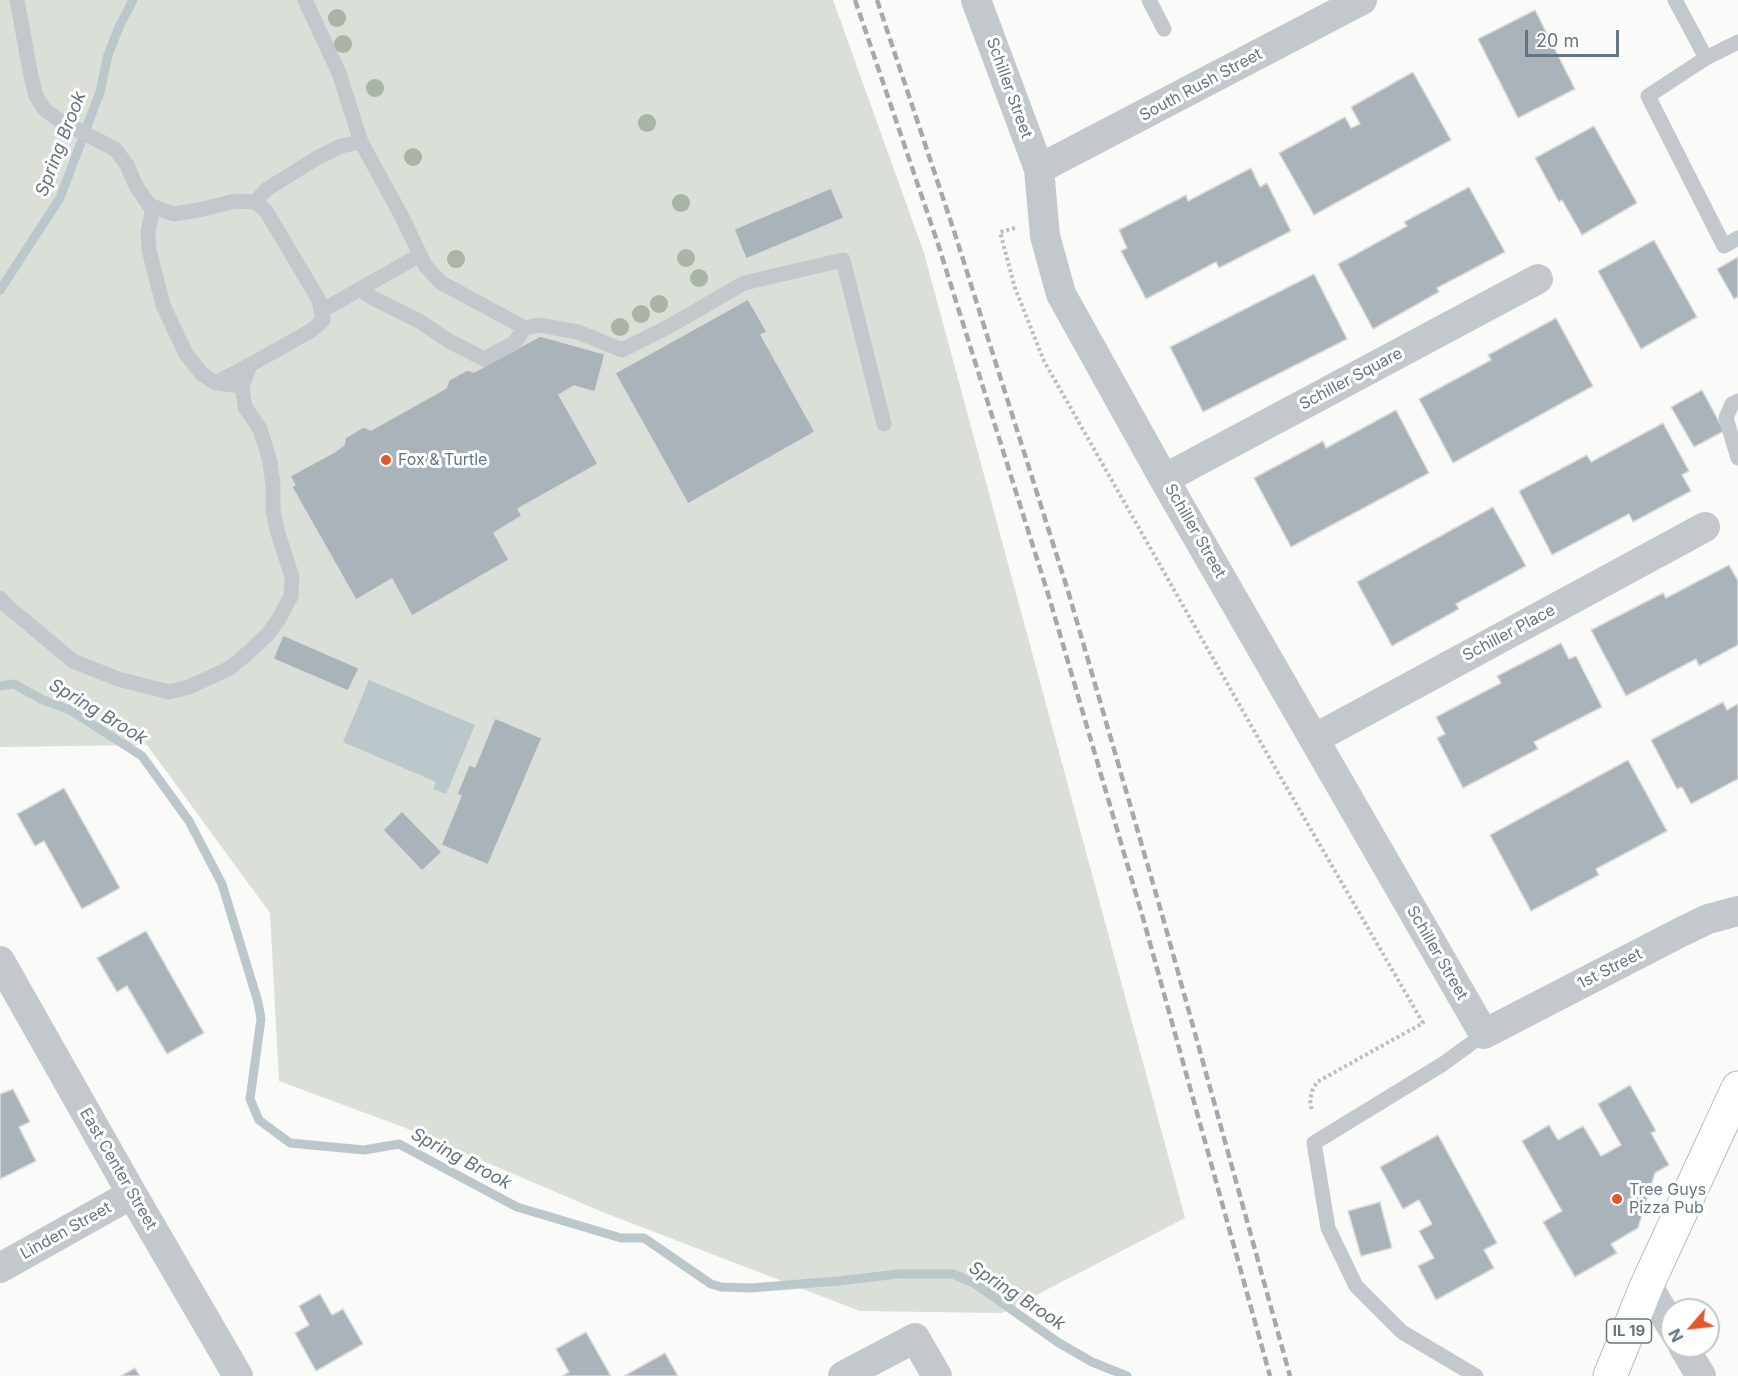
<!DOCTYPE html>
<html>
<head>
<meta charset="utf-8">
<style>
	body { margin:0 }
	#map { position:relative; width:1738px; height:1376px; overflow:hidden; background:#fafaf8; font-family:Inter,sans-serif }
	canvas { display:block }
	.north { position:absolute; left:1660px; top:1298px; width:60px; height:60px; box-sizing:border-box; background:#fff; border:2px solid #c1c8cd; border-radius:50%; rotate:242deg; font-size:16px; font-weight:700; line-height:24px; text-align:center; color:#657683 }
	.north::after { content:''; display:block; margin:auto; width:21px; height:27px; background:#e4572e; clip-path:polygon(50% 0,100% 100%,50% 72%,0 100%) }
	.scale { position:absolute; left:1525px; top:30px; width:94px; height:27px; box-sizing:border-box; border:3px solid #657683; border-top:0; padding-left:8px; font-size:18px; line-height:21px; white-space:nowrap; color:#657683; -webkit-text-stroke:4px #fff; paint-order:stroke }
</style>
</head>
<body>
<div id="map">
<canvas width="1738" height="1376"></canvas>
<div class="north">N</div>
<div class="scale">20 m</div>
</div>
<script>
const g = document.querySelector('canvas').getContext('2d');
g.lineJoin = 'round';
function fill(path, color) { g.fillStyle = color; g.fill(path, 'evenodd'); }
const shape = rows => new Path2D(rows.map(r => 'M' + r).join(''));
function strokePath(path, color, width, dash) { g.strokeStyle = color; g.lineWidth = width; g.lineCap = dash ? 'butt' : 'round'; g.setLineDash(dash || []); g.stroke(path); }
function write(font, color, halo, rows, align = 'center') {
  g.font = font + ' Inter,sans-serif'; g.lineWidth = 6; g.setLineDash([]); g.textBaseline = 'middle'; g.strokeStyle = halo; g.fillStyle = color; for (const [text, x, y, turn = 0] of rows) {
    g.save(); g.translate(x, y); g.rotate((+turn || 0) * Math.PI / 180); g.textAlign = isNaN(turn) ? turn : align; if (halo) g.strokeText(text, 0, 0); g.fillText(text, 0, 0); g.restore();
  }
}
fill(shape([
	[0,0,833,0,924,253,1185,1218,1002,1313,860,1311,605,1213,403,1127,279,1081,270,913,147,745,0,747]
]), '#dadfd7');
fill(shape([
	[369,680,475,725,446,794,433,789,436,782,343,742]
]), '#bbc7cb');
strokePath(shape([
	[0,290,60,198,100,92,108,55,119,27,133,0],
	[0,686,14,684,43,700,70,710,142,756,189,821,222,884,258,1002,261,1019,250,1099,259,1120,290,1143,364,1150,399,1144,517,1207,621,1238,644,1238,711,1284,721,1287,751,1288,838,1281,898,1274,953,1274,974,1283,1059,1343,1092,1362,1127,1376]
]), '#bbc7cb', 9);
const building = shape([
	[1535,10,1575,89,1518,118,1478,39,1535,10],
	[1413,72,1451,140,1314,215,1279,153,1345,117,1351,128,1360,124,1351,107,1413,72],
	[1594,126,1637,203,1582,235,1562,200,1559,202,1535,158,1594,126],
	[1251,168,1260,187,1267,183,1291,231,1219,268,1216,262,1146,299,1121,251,1127,248,1119,230,1186,195,1188,201,1251,168],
	[1469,187,1505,252,1437,288,1439,292,1373,329,1338,264,1407,226,1404,222,1469,187],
	[831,188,844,218,746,259,734,229,831,188],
	[1654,240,1697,317,1641,349,1598,271,1654,240],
	[1738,257,1738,297,1734,299,1717,269,1738,257],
	[1314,274,1347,339,1203,412,1170,347,1314,274],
	[748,299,767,332,761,335,815,432,688,504,615,373,748,299],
	[1556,318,1593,386,1453,463,1419,399,1491,360,1488,355,1556,318],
	[540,336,605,354,595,392,574,386,559,395,598,464,518,509,522,516,494,533,509,560,412,616,392,579,356,600,292,487,295,485,290,476,336,451,344,445,345,438,363,427,371,430,446,388,449,380,467,370,474,372,540,336],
	[1702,390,1724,431,1694,447,1671,407,1702,390],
	[1396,410,1429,473,1291,547,1254,478,1323,441,1326,448,1396,410],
	[1663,423,1689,471,1682,475,1691,491,1633,522,1629,514,1552,555,1519,491,1587,455,1591,462,1663,423],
	[1493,507,1526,566,1456,604,1459,609,1392,646,1357,582,1493,507],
	[1729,565,1738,581,1738,645,1699,666,1696,659,1626,696,1591,630,1663,593,1666,598,1729,565],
	[283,635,359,668,348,691,273,659,283,635],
	[1561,643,1569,659,1576,656,1602,707,1534,742,1538,749,1463,788,1437,738,1445,734,1436,717,1501,683,1497,676,1561,643],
	[1723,702,1727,710,1738,704,1738,779,1691,804,1682,787,1677,789,1651,740,1723,702],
	[495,718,542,738,488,865,441,845,461,796,457,794,469,765,475,767,495,718],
	[1628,760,1667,831,1596,869,1599,875,1531,911,1490,835,1628,760],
	[64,788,120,888,82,909,44,841,35,846,17,814,64,788],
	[402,811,442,852,422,871,383,830,402,811],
	[146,931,204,1033,167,1054,127,986,117,992,97,958,146,931],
	[1630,1085,1656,1131,1651,1133,1669,1165,1655,1173,1638,1228,1611,1244,1617,1253,1575,1277,1543,1222,1562,1211,1522,1141,1549,1125,1558,1140,1583,1126,1601,1156,1621,1145,1598,1104,1630,1085],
	[13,1089,30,1122,19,1127,36,1161,0,1179,0,1094,13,1089],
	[1438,1135,1497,1243,1484,1250,1494,1268,1436,1300,1418,1266,1434,1258,1419,1231,1432,1224,1419,1200,1403,1209,1380,1167,1438,1135],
	[1380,1202,1392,1248,1361,1256,1348,1211,1380,1202],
	[320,1294,332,1315,343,1309,363,1344,316,1371,295,1333,309,1325,299,1306,320,1294],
	[586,1332,611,1376,562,1376,569,1372,556,1349,586,1332],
	[665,1353,678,1376,624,1376,665,1353],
	[135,1368,140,1376,121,1376,135,1368]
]);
fill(building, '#aab3b9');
strokePath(building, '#dcdcda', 1.5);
const primary = shape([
	[1610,1376,1647,1285,1738,1088]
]);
strokePath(primary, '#b5babe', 35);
strokePath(shape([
	[1015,228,1000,232,1015,288,1044,361,1273,764,1423,1023,1317,1082,1312,1091,1310,1100,1312,1112]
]), '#bbbfc2', 4, [3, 3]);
strokePath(shape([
	[17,0,31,76,36,96,45,110,59,120,115,149,127,165,136,186,149,205,174,214,199,210,235,201,255,202,266,211,319,300,323,320,312,330,250,365],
	[305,0,339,73,361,142],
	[1149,0,1164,29],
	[1675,0,1706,58,1648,96,1724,246,1738,238],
	[1706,58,1738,42],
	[255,202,267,189,317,158,341,146,361,142,401,215,425,265,440,282,525,328,539,325,578,332,622,350,668,327,744,283,843,260,884,424],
	[153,207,148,232,149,250,163,305,186,354,202,374,216,383],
	[420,255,321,311,360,289,373,298,419,321,449,341,484,359,514,343,525,328],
	[1738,401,1732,404,1726,418,1738,458],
	[0,598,7,606,73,661,118,679,169,692,189,687,230,668,250,651,268,634,280,617,291,596,292,577,277,530,273,510,273,486,270,461,260,429,245,407,242,386,250,365,216,383,242,386],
	[1476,1376,1402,1332,1356,1286,1328,1228,1314,1143,1443,1064,1484,1034]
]), '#c3c8cc', 15);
strokePath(shape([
	[976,0,1039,169,1045,236,1061,294,1164,479,1484,1034,1681,932,1708,919,1738,911],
	[1039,169,1362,0],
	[1164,479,1538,279],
	[1314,739,1705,527],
	[0,961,132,1194,238,1376],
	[0,1268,132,1194],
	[1647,1285,1672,1327],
	[1683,1346,1701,1376],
	[843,1376,915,1338,937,1376]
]), '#c3c8cc', 30);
strokePath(primary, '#fff', 33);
strokePath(shape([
	[855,0,938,244,1049,597,1143,918,1270,1376],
	[877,0,954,231,1068,591,1163,918,1290,1376]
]), '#a2aab0', 4.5, [9, 4.5]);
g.fillStyle = '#aab4a7';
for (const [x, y] of [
	[337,18],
	[343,44],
	[375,88],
	[647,123],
	[413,157],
	[681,203],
	[686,258],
	[456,259],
	[699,278],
	[659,304],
	[641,314],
	[620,327]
]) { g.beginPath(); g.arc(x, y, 9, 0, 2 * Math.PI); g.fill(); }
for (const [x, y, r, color] of [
	[386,460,6,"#e4572e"],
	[1617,1199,6,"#e4572e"]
]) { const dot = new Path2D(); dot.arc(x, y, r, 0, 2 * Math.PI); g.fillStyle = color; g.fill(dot); strokePath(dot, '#fff', 2); }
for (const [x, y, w] of [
	[1629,1331,45]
]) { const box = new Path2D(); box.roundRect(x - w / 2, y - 12, w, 24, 4.5); g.fillStyle = '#fff'; g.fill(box); strokePath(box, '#657683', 1.5); }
write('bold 15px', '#657683', null, [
	["IL 19",1629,1331]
]);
write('16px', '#657683', '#fff', [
	["South Rush Street",1201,85,-28],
	["Schiller Street",1009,88,70],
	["Schiller Square",1351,379,-28],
	["Schiller Street",1195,531,60],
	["Schiller Place",1509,633,-28],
	["Schiller Street",1437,953,60],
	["1st Street",1610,969,-27],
	["East Center Street",118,1169,60],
	["Linden Street",66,1231,-29]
]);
write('16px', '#657683', '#fff', [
	["Fox & Turtle",398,460],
	["Tree Guys",1629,1190],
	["Pizza Pub",1629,1208]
], 'left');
write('italic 18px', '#60757c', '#fff', [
	["Spring Brook",61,144,-69],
	["Spring Brook",98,712,31],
	["Spring Brook",461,1159,28],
	["Spring Brook",1017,1296,33]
]);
</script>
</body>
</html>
